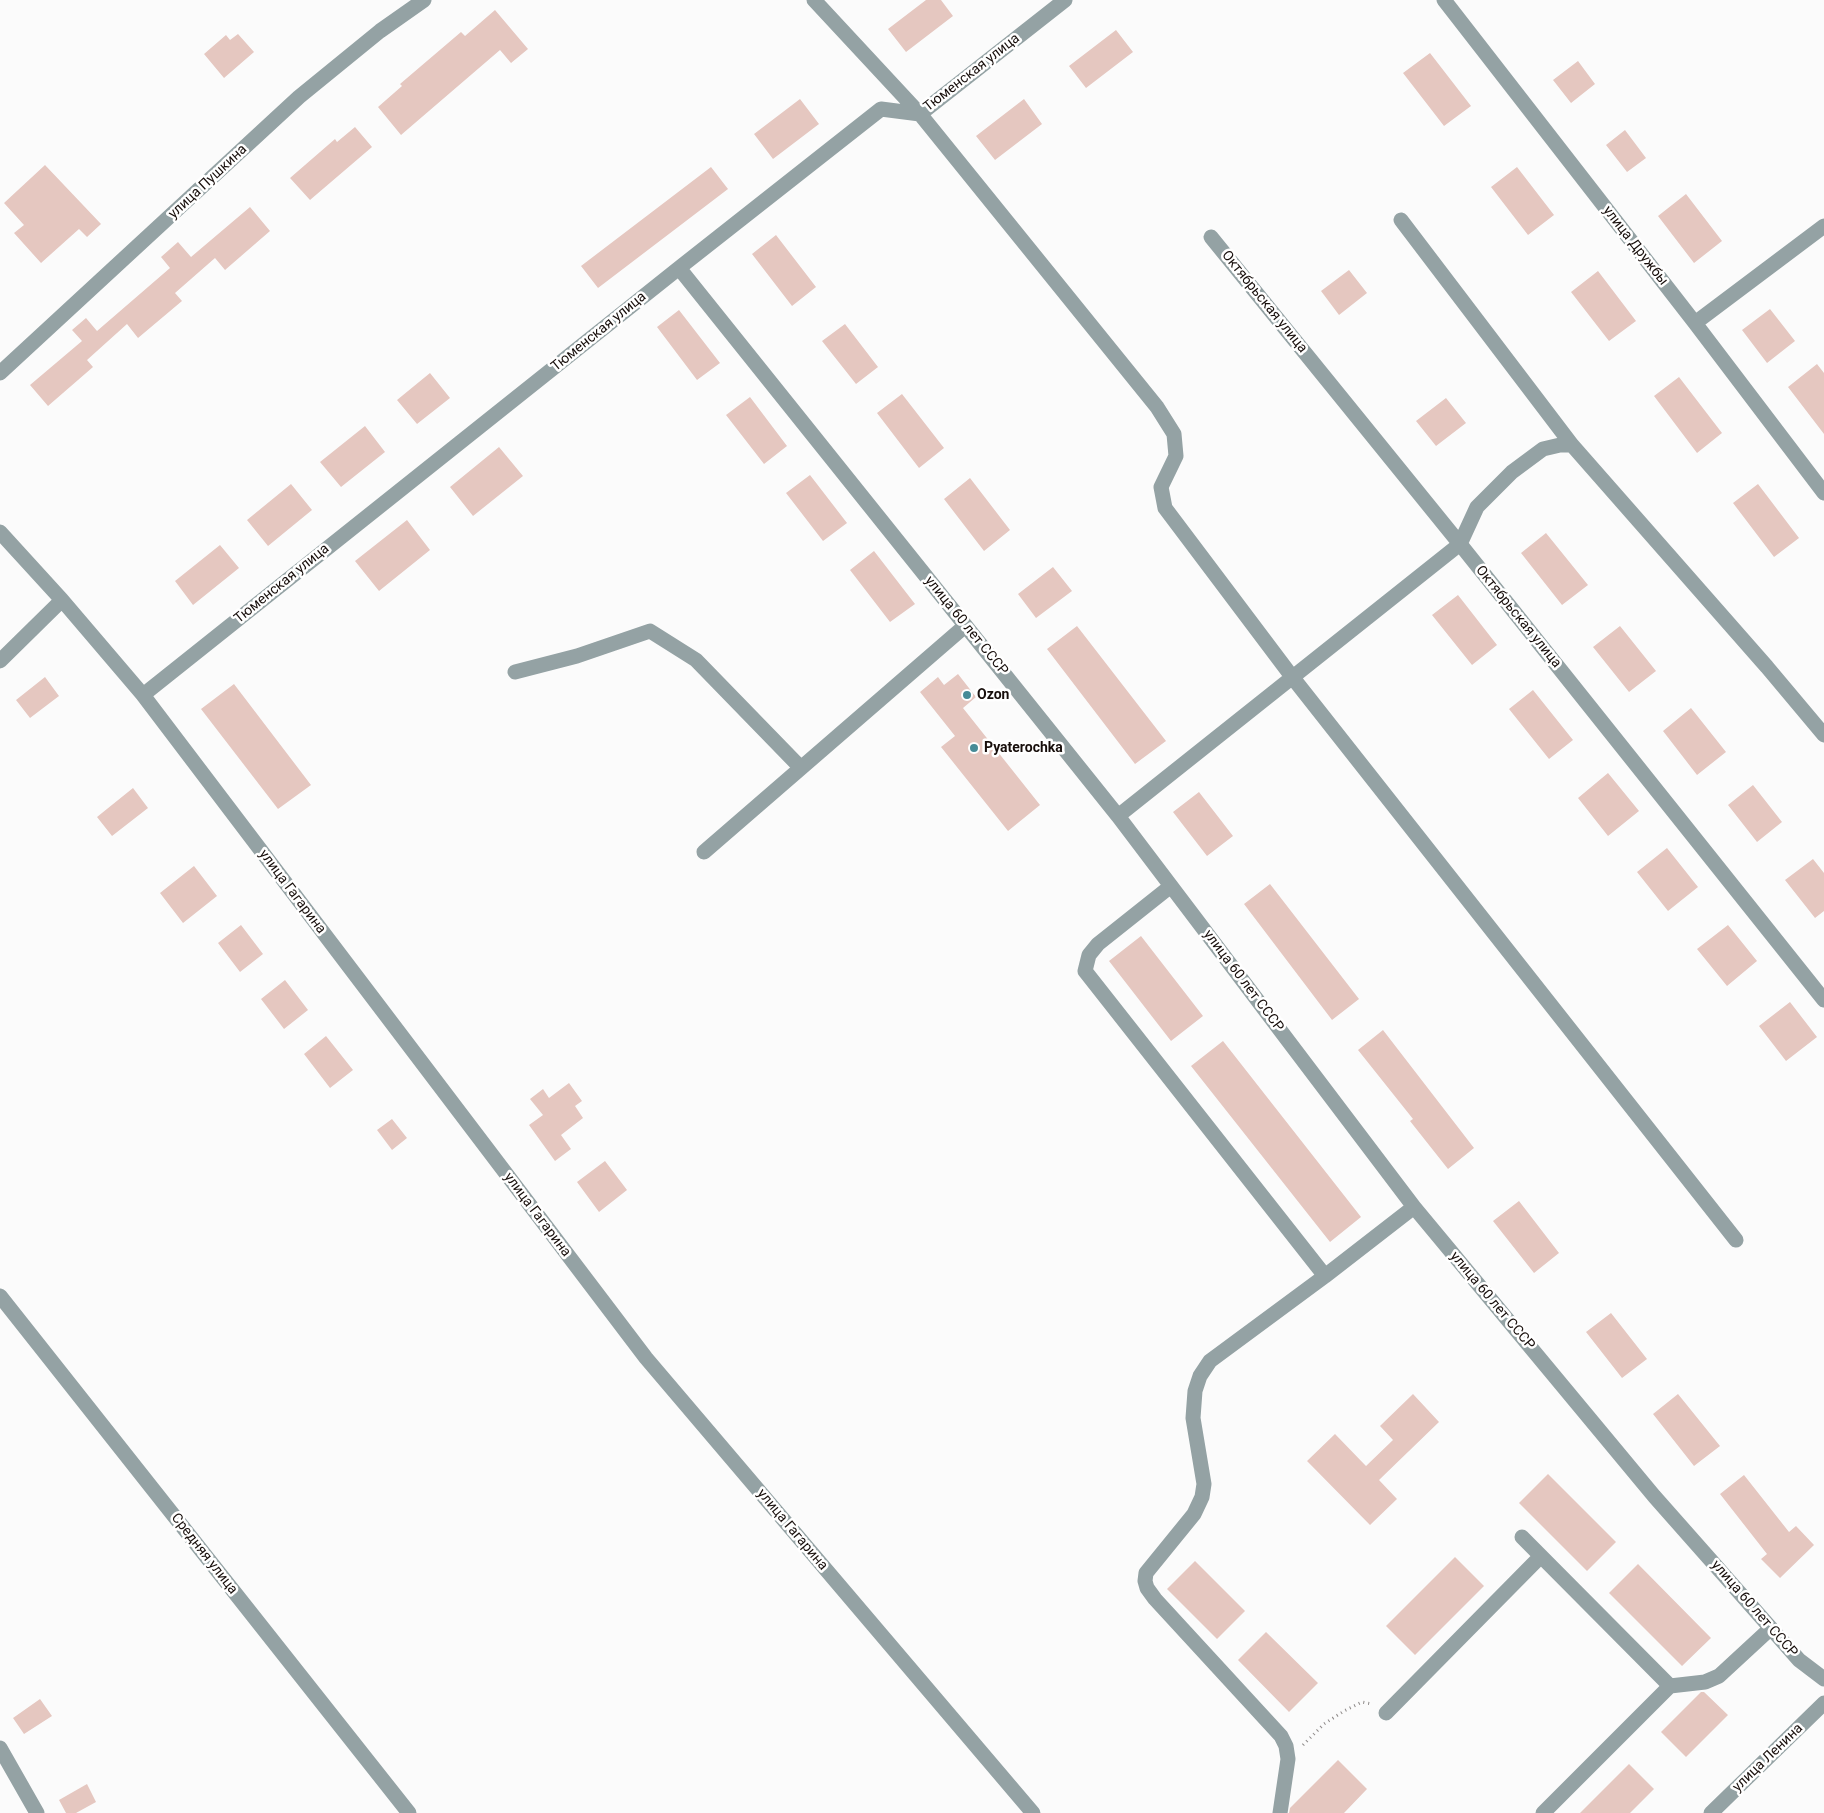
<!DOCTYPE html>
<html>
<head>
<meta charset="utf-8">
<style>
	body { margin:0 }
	canvas { display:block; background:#fbfbfb }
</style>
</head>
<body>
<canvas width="1824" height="1813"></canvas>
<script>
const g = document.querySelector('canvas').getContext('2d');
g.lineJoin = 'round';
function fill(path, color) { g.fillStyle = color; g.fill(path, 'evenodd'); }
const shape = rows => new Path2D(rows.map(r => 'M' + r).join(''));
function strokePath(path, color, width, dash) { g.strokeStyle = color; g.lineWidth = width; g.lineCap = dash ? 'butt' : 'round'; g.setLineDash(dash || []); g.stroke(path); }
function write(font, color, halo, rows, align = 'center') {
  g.font = font + ' Roboto,sans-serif'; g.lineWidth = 5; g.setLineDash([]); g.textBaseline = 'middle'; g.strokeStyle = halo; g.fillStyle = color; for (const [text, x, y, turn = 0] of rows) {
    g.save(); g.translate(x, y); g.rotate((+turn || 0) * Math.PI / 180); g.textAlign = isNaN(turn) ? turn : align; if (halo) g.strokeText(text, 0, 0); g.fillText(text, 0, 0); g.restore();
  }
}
fill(shape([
	[926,0,941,0,953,16,906,52,888,29],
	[495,10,528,49,511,63,500,50,401,135,378,107,402,86,400,84,461,32,465,36],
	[1116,30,1133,52,1086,88,1069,66],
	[238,34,254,52,224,78,204,54,226,35,230,40],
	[1430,53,1471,106,1444,126,1403,73],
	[1578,61,1595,84,1571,103,1553,80],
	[800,99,819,124,773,159,754,134],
	[1024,99,1042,124,995,160,976,136],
	[355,127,372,147,310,200,290,178,335,139,337,142],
	[1625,130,1646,158,1627,172,1606,145],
	[45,165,101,224,87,237,79,229,41,263,14,233,24,225,4,203],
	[711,167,728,189,598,288,581,266],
	[1517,167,1554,215,1528,235,1491,187],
	[1686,194,1722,241,1694,263,1658,216],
	[250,207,270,231,225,270,215,258,175,293,182,301,138,338,127,324,87,360,93,367,48,406,30,385,82,341,72,330,86,318,97,331,170,268,161,257,178,242,191,257],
	[776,235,816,287,792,306,752,254],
	[1349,270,1367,293,1339,315,1321,291],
	[1598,271,1636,321,1609,341,1571,292],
	[1770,309,1795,341,1767,363,1742,330],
	[679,310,720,363,697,380,657,327],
	[845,324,878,367,856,384,822,341],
	[1817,364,1824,373,1824,434,1788,387],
	[430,373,450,398,417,424,397,400],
	[1679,377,1722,433,1697,453,1654,396],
	[902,394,944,448,919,468,877,413],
	[750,397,787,446,764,464,726,415],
	[1446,398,1466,423,1436,446,1416,421],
	[365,426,385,452,341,487,320,462],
	[499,447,523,476,473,516,450,487],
	[810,475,847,523,823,541,786,493],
	[970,478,1010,530,984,551,944,499],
	[291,484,312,510,268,546,247,520],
	[1758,484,1799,538,1774,557,1733,503],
	[407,520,430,550,379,591,355,561],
	[1546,533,1588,585,1562,605,1521,553],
	[220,545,239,568,193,605,175,581],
	[874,551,915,604,890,622,850,570],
	[1053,567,1072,591,1036,618,1018,594],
	[1458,595,1497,645,1472,665,1432,615],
	[1077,626,1166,741,1135,764,1047,649],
	[1620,626,1656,671,1629,692,1593,647],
	[958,674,976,697,963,708,1040,805,1008,831,941,747,955,736,920,692,938,677,944,685],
	[45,677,59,696,30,718,16,700],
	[234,684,311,785,278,809,201,709],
	[1533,690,1573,740,1549,759,1509,709],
	[1691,708,1726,752,1697,775,1663,731],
	[1608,773,1639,811,1608,836,1578,798],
	[1753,785,1782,822,1757,842,1728,805],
	[133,788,148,808,112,836,97,817],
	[1199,792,1233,836,1207,856,1173,812],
	[1667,848,1698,887,1668,911,1637,872],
	[1813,859,1824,873,1824,911,1815,918,1785,880],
	[194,866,217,896,183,923,160,893],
	[1270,884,1359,999,1332,1020,1244,904],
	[241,925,263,954,240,972,218,943],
	[1728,925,1757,961,1727,986,1697,949],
	[1141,936,1203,1016,1171,1041,1109,961],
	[285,980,308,1010,284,1029,261,999],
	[1790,1002,1817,1037,1786,1061,1759,1026],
	[1383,1030,1474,1148,1448,1169,1410,1121,1413,1119,1358,1050],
	[326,1036,353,1070,330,1088,304,1054],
	[1223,1041,1361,1217,1330,1242,1191,1066],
	[569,1083,582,1101,575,1106,583,1118,561,1135,571,1149,555,1161,529,1125,543,1115,530,1099,543,1089,549,1098],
	[392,1119,407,1138,392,1150,377,1130],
	[605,1161,627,1190,599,1212,577,1182],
	[1519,1201,1559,1253,1534,1273,1493,1221],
	[1611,1313,1647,1359,1622,1378,1586,1332],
	[1413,1394,1439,1422,1379,1480,1397,1499,1370,1525,1307,1461,1335,1434,1366,1466,1393,1440,1380,1426],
	[1678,1394,1720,1446,1694,1466,1653,1414],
	[1548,1474,1616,1542,1587,1571,1519,1503],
	[1744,1475,1789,1532,1796,1526,1814,1545,1780,1578,1761,1559,1767,1554,1720,1494],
	[1455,1557,1484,1586,1415,1655,1386,1626],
	[1195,1561,1245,1611,1217,1639,1167,1589],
	[1638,1564,1711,1638,1682,1666,1609,1593],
	[1266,1632,1318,1683,1289,1712,1238,1660],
	[1701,1692,1704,1692,1728,1715,1686,1757,1661,1732],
	[40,1699,52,1716,24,1734,13,1718],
	[1338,1760,1367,1789,1344,1813,1289,1813,1290,1808],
	[1629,1764,1654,1789,1630,1813,1580,1813],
	[87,1784,96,1802,76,1813,66,1813,59,1800]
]), '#e5c7c0');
strokePath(shape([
	[1303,1745,1324,1724,1344,1711,1362,1702,1372,1704]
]), '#8e8a89', 3, [1, 4]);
strokePath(shape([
	[814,0,920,114,1157,407,1174,434,1176,456,1161,487,1165,508,1293,678,1736,1240],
	[1444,0,1695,323,1824,493],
	[1401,220,1572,445],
	[1211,237,1460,544,1824,1000],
	[679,268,1118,816,1414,1207,1654,1496,1799,1660,1824,1679],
	[1695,323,1824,226],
	[0,373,299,97,380,31,424,0],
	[0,532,62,600,143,695,646,1358,1033,1813],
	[0,661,62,600],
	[515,672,577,656,650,631,696,660,801,768],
	[143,695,679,268,881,109,920,114,1065,0],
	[1118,816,1460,544,1477,507,1512,472,1543,449,1560,445,1572,445,1767,667,1824,735],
	[704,852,965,626],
	[1171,886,1098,944,1089,955,1085,971,1325,1276],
	[0,1296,409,1813],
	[1522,1537,1670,1686,1543,1813],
	[1670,1686,1705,1682,1719,1676,1771,1628],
	[1386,1713,1541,1556],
	[0,1748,37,1813],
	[1280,1813,1288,1759,1286,1746,1281,1736,1155,1599,1147,1588,1145,1581,1146,1573,1194,1514,1202,1497,1204,1484,1193,1418,1195,1391,1200,1376,1210,1361,1325,1276,1414,1207],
	[1711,1813,1824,1703]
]), '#94a2a4', 15);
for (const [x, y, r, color] of [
	[967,695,5,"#468b97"],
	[974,748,5,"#468b97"]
]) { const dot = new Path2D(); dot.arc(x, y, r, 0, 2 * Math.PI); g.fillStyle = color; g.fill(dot); strokePath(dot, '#fff', 2); }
write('14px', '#170e0b', '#fff', [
	["Тюменская улица",972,73,-38],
	["улица Пушкина",208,182,-43],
	["улица Дружбы",1635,246,52],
	["Октябрьская улица",1264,302,51],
	["Тюменская улица",599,332,-39],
	["Тюменская улица",282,584,-39],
	["Октябрьская улица",1518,617,51],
	["улица 60 лет СССР",966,626,51],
	["улица Гагарина",292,892,53],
	["улица 60 лет СССР",1243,981,53],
	["улица Гагарина",537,1215,53],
	["улица 60 лет СССР",1492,1301,50],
	["улица Гагарина",792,1530,50],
	["Средняя улица",204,1554,52],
	["улица 60 лет СССР",1754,1609,49],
	["улица Ленина",1768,1758,-44]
]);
write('bold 14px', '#170e0b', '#fff', [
	["Ozon",977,695],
	["Pyaterochka",984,748]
], 'left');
</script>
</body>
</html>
